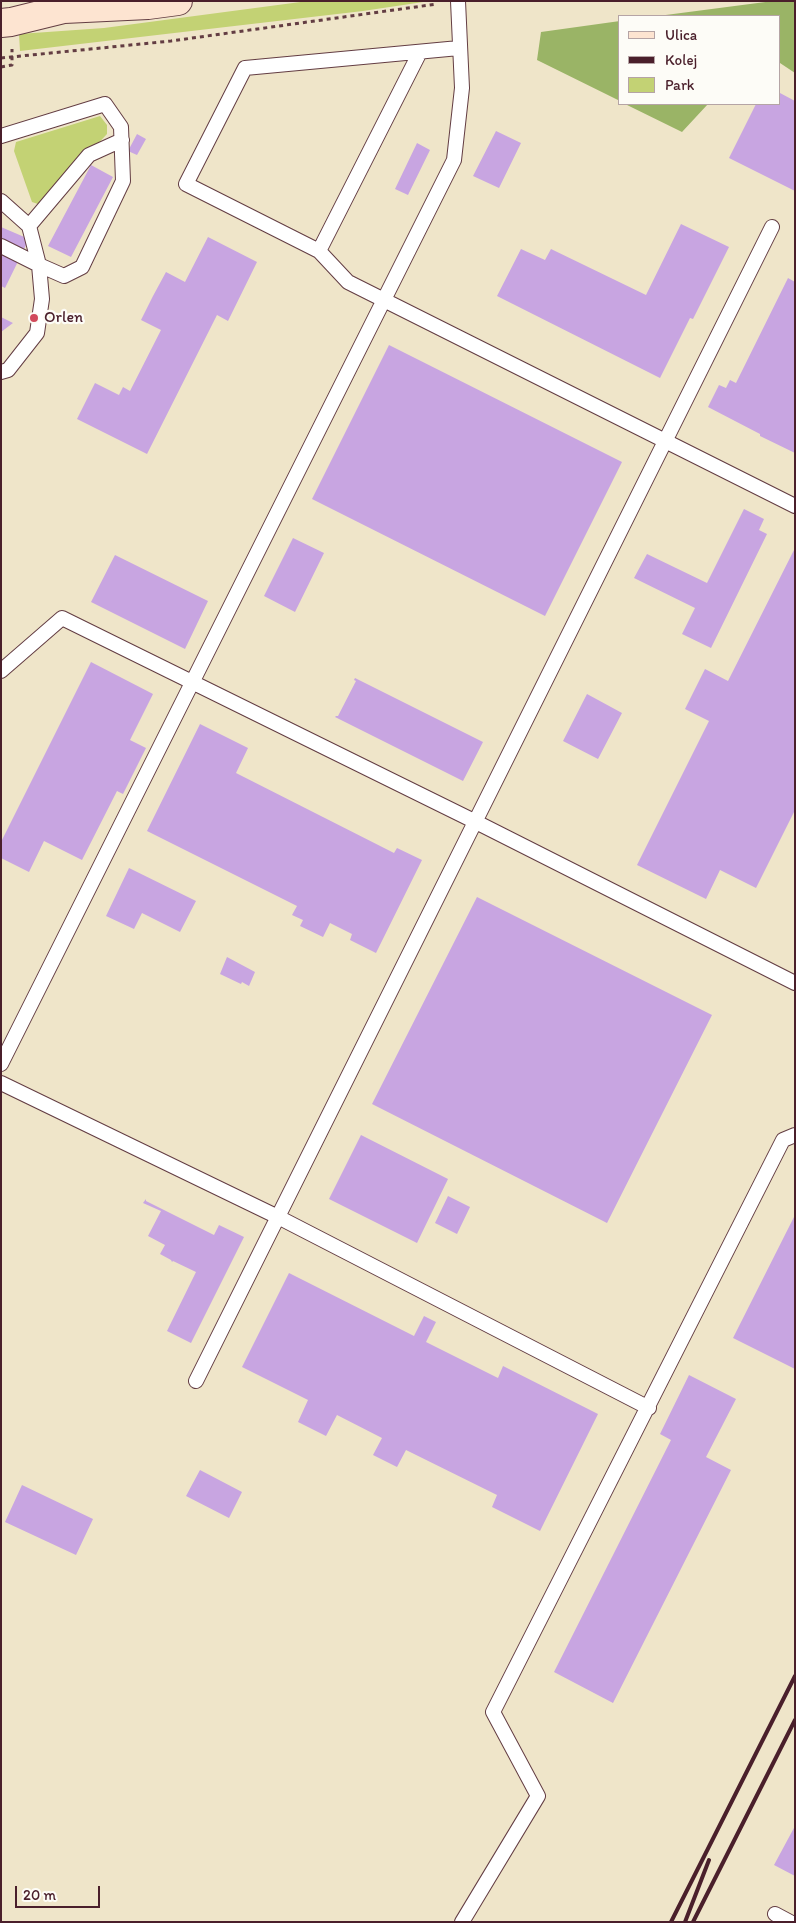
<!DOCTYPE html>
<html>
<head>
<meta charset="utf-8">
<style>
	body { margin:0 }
	#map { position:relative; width:796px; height:1923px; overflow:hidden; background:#efe5c9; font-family:Itim,sans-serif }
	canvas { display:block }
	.frame { position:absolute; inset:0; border:2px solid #4a1f2b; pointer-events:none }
	.legend { position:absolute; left:618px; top:15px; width:162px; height:90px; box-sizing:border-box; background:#fdfcf7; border:1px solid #b5a4a5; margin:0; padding:6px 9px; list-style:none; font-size:15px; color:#4a1f2b }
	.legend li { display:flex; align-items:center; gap:10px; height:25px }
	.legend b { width:25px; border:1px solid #b5a4a5 }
	.scale { position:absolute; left:15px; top:1886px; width:85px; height:22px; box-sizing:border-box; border:2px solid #4a1f2b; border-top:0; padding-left:6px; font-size:15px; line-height:18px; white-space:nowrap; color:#4a1f2b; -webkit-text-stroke:4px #fdfcf7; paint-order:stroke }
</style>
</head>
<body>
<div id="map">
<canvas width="796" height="1923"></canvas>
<div class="frame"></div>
<ul class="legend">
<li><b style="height:6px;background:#fde4d1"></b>Ulica</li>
<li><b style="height:6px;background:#4a1f2b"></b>Kolej</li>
<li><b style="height:14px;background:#c3d274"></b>Park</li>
</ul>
<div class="scale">20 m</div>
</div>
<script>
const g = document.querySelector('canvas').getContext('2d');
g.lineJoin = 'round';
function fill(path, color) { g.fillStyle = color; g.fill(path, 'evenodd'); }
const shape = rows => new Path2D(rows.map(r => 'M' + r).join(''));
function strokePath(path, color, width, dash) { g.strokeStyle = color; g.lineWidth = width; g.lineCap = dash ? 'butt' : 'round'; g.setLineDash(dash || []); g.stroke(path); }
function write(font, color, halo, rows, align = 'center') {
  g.font = font + ' Itim,sans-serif'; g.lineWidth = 4.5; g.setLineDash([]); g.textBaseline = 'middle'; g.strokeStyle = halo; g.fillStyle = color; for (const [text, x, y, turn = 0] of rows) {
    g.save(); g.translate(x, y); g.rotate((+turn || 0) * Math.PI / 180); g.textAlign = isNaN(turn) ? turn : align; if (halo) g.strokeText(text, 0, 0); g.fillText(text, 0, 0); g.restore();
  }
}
fill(shape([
	[308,1,430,1,363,11,20,51,19,34,104,28],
	[100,116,107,125,107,134,46,199,38,204,32,202,14,151,16,142]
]), '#c3d274');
fill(shape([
	[773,1,795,1,795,73,780,63,780,16,658,16],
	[620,21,620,101,537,60,541,32],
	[625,104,708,104,682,132]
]), '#9ab466');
fill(shape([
	[780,93,795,101,795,191,729,158,756,104,780,104],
	[496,131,521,143,499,188,473,176],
	[137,134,146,139,137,155,128,151],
	[417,143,430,150,408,195,395,189],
	[91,165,113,177,71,257,48,246],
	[681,224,729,247,693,319,690,318,660,378,497,296,521,249,545,260,551,249,646,295],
	[1,227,29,239,5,288,1,286],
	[208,237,257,262,228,321,217,315,147,454,77,419,95,383,119,395,123,387,130,391,161,330,141,320,153,296,166,272,185,282],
	[788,278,795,282,795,453,760,436,760,434,708,407,719,385,726,388,730,380,736,383],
	[1,317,13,323,1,332],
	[389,345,622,462,545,616,312,499],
	[744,509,764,519,759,530,767,534,711,648,682,634,695,608,634,578,647,554,707,583],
	[293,538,324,553,295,612,264,596],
	[795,548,795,810,756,888,720,870,706,899,637,865,709,721,685,709,705,669,728,681],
	[115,555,208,601,185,649,91,602],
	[91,662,153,694,130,740,146,748,123,794,117,791,82,860,44,841,29,872,1,858,1,842],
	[355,678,483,742,463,781,335,717,336,716,338,716,356,681,354,680],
	[587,694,622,713,598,759,563,741],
	[200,724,248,748,236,773,394,853,397,848,422,860,376,953,350,940,352,934,330,923,323,937,300,926,303,920,292,915,297,906,147,831],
	[129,868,196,901,180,932,142,913,134,929,106,916],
	[477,897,712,1015,607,1223,372,1104],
	[227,957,255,972,249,986,242,982,241,984,220,974],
	[361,1135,448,1179,417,1243,329,1199],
	[448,1196,470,1207,457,1234,435,1223],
	[146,1199,146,1201,214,1235,219,1225,244,1237,191,1343,167,1331,196,1272,173,1261,172,1262,171,1260,160,1254,165,1245,148,1236,161,1211,143,1203],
	[795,1215,795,1369,733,1338],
	[289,1273,414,1336,424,1316,436,1322,426,1342,498,1378,503,1366,598,1414,540,1531,492,1507,497,1495,406,1450,397,1467,373,1455,382,1438,337,1415,326,1436,298,1422,308,1400,242,1367],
	[689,1375,736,1399,706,1457,731,1470,613,1703,554,1672,671,1440,660,1434],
	[200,1470,242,1492,229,1518,186,1496],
	[22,1485,93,1519,76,1555,5,1522],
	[795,1826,795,1876,774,1865]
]), '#c8a5e1');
const lane = shape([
	[420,52,319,251,186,184,245,68,459,48],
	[1,136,105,104,121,127,123,181,82,267,64,276,39,265,29,226,1,201],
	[29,226,89,155,122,140],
	[1,246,39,265,42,299,37,333,8,370,1,372],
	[319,251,348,282,795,506],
	[1,671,62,618,476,822,795,983],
	[1,1064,454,160,462,88,458,1],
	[1,1083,278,1217,649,1408],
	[196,1381,772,227],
	[775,1914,790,1922],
	[462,1922,538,1796,493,1712,783,1140,795,1135]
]);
const secondary = shape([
	[1,23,11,22,64,9,148,5,178,1]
]);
strokePath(lane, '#633d43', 16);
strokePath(secondary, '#633d43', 30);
strokePath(shape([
	[1,58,171,41,437,4],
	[1,67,12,65,12,49]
]), '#633d43', 3, [4, 4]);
strokePath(lane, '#fff', 14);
strokePath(secondary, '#fde4d1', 28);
strokePath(shape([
	[671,1922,795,1676],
	[685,1922,709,1860],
	[693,1922,795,1720]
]), '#4a1f2b', 4);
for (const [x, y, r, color] of [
	[34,318,5,"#d1495b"]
]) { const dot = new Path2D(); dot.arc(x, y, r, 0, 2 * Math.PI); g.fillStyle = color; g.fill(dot); strokePath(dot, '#fdfcf7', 2); }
write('16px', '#4a1f2b', '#fdfcf7', [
	["Orlen",44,318]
], 'left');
</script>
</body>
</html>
